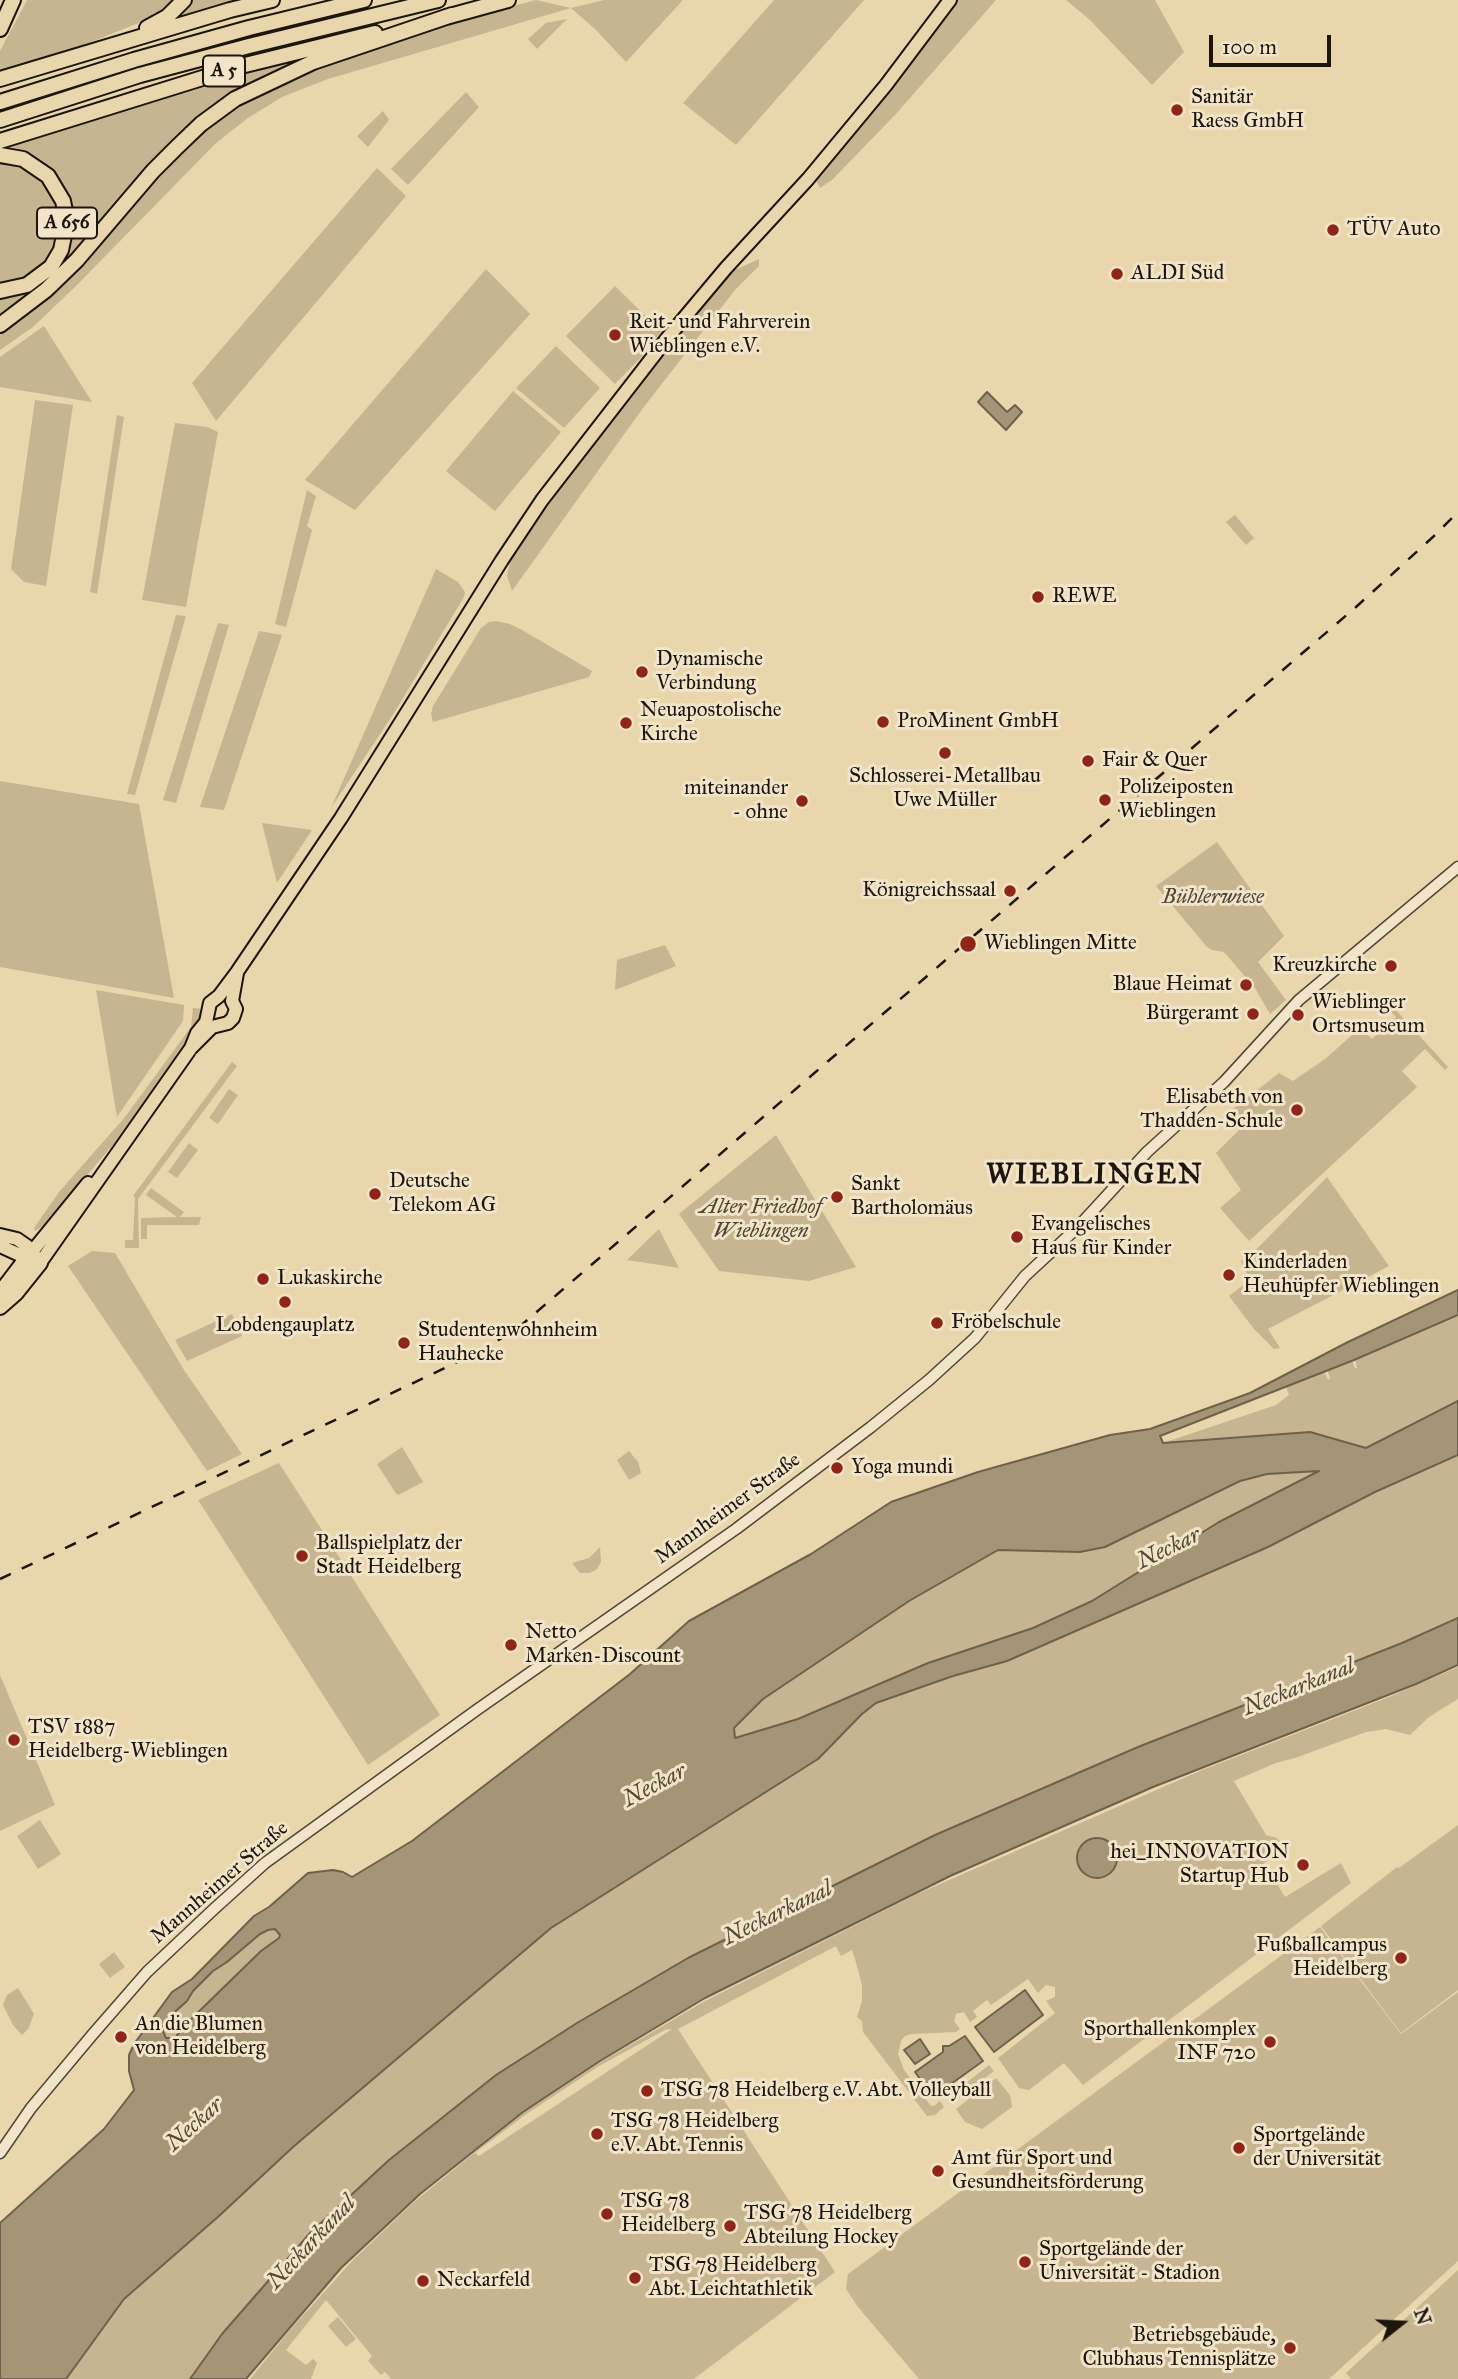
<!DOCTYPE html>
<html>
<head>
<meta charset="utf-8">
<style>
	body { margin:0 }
	#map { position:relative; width:1458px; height:2379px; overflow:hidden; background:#ead6ac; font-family:"IM FELL Great Primer",serif }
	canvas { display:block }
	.north { position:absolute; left:1367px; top:2288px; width:70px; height:70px; -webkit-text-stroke:5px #f1e4c9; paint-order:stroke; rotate:72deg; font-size:19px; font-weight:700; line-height:28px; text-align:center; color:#1d160d }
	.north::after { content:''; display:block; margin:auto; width:24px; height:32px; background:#1d160d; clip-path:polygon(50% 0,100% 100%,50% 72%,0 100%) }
	.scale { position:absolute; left:1209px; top:35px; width:122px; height:32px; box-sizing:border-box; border:4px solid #1d160d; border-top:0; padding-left:9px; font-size:21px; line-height:24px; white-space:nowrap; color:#1d160d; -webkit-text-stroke:5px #f1e4c9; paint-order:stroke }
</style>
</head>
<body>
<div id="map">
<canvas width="1458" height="2379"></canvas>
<div class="north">N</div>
<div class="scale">100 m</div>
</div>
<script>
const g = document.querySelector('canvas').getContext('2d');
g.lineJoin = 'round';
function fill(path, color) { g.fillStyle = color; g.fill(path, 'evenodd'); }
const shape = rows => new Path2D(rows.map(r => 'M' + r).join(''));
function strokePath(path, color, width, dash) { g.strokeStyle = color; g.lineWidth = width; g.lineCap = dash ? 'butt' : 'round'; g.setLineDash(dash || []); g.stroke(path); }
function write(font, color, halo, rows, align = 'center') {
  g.font = font + ' "IM FELL Great Primer",serif'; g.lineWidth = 6; g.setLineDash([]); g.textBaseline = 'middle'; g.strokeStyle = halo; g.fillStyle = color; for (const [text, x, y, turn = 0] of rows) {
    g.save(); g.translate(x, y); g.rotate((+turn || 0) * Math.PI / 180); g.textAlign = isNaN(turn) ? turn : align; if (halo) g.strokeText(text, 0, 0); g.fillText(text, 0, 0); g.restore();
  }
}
fill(shape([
	[27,0,176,0,163,13,84,45,0,69,0,51],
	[191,0,245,0,173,20],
	[536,0,571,8,604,0,683,0,626,62,596,30,571,8,328,79,282,97,248,118,216,143,76,286,33,327,0,350,0,334,71,277,171,164,205,130,241,103,321,64,450,23],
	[774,0,864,0,736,145,683,103],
	[957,0,996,0,895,115,832,180,820,188,816,180,890,91],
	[1066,0,1155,0,1184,52,1152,85,1090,20],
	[567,19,537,49,528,39,546,23],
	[297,59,229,96,194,122,166,148,116,208,59,270,0,317,0,160,8,150,7,147],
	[466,92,479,107,408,185,391,169],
	[383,111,389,120,368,147,357,136],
	[377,168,406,196,216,421,192,383],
	[759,259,759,266,735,290,643,408,512,591,507,576,510,561,583,455,723,281,735,270],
	[486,269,530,314,355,510,305,480],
	[615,286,664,334,615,384,566,336],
	[44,326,92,402,0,387,0,357],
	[556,346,600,388,564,428,516,388],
	[513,391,561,432,495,511,446,471],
	[35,400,73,405,46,586,24,582,11,569],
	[117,415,124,417,97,594,90,592],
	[175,423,207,427,218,432,186,607,142,600],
	[307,490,316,496,307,526,312,530,286,627,275,624],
	[1235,515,1254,538,1246,545,1226,522],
	[436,569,458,582,465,592,464,597,394,713,331,808],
	[176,615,186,616,135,795,127,794],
	[496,621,510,624,522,630,592,671,589,677,433,722,431,714,433,706,481,628,489,622],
	[218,623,229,625,176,803,163,800],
	[259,631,282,635,224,810,200,807],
	[0,781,139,804,174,998,0,967],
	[262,823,312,830,277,883],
	[1217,842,1284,936,1258,962,1286,1000,1270,1014,1255,988,1224,952,1212,950,1207,947,1156,886],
	[665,945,676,966,615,990,617,960],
	[96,990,184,1005,183,1021,117,1117],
	[1383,996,1448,1067,1445,1070,1425,1049,1402,1071,1417,1087,1249,1241,1220,1208,1241,1190,1216,1153,1239,1130,1225,1115,1279,1073,1293,1081,1325,1059,1360,1028,1372,1039,1396,1017,1380,999],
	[193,1008,203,1009,201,1020,174,1061,127,1128,45,1225,35,1231,34,1228,59,1192,125,1117,191,1027],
	[232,1062,237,1066,138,1199,139,1248,125,1248,125,1240,133,1240,135,1198,133,1196],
	[229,1089,238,1095,218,1124,209,1118],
	[776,1135,791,1160,856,1267,809,1281,719,1271,679,1214],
	[189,1143,198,1150,177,1178,168,1172],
	[1327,1177,1389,1266,1268,1329,1280,1348,1274,1349,1254,1329,1229,1296,1250,1280,1241,1261,1252,1254],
	[151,1188,184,1212,180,1217,201,1217,199,1225,147,1225,147,1239,141,1239,141,1218,177,1217,146,1195],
	[659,1229,679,1268,627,1260],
	[92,1251,115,1253,184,1370,242,1454,207,1471,68,1266],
	[232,1314,242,1336,187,1361,175,1340],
	[1458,1314,1458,1618,688,1958,577,2023,496,2075,389,2160,310,2233,222,2334,190,2379,0,2379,763,1699,909,1601,998,1550,1163,1443,1276,1405,1289,1395,1285,1384,1323,1369,1328,1380,1330,1378,1326,1367,1351,1358,1355,1368,1357,1368,1355,1359],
	[402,1447,423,1482,398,1495,395,1492,377,1464],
	[629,1451,638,1462,641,1473,629,1480,617,1460],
	[279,1463,440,1715,368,1765,198,1500],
	[600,1547,601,1562,597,1569,590,1573,580,1573,572,1563,589,1558],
	[1458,1667,1458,1699,1429,1717,1410,1735,1386,1729,1366,1732,1295,1758,1276,1763,1234,1781,1266,1835,1277,1838,1285,1849,1264,1863,1285,1897,1341,1863,1351,1883,1083,2085,1064,2063,1029,2090,1019,2088,998,2058,1055,2013,1046,2001,1055,1997,1055,1987,1046,1985,1038,1993,1028,1979,991,2005,987,2000,973,2011,977,2017,970,2022,964,2012,956,2014,954,2021,960,2029,956,2032,911,2034,905,2036,901,2041,898,2054,904,2070,930,2105,934,2106,940,2101,944,2107,935,2115,927,2116,863,2032,862,2021,857,2017,862,2001,862,1985,855,1959,852,1950,841,1956,836,1946,678,2029,835,2272,694,2379,391,2379,385,2372,381,2375,368,2361,372,2356,326,2300,286,2350,306,2365,313,2359,317,2363,311,2379,250,2379,289,2331,353,2260,414,2202,523,2113,601,2062,705,2001,917,1894,1200,1771,1389,1697],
	[672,2029,479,2156,475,2153,525,2115,599,2066,665,2030],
	[0,1675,55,1805,0,1831],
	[40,1820,61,1854,38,1869,17,1836],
	[1458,1825,1458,1990,1401,2033,1321,1926,1397,1867,1399,1868],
	[1320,1927,1401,2034,1458,1992,1458,2261,1329,2379,919,2379,858,2307,846,2289,848,2274],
	[276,1929,280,1935,279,1938,261,1951,184,2026,175,2038,166,2038,163,2034,162,2029,172,2013,187,2001,193,1991,213,1971,227,1962,260,1934,268,1930],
	[114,1952,125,1967,110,1978,99,1964],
	[18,1988,34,2014,28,2029,22,2035,13,2025,3,2005,7,1995],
	[989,2065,994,2071,951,2104,947,2098],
	[996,2078,1010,2095,1012,2107,982,2129,965,2122,956,2109],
	[1458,2270,1458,2379,1351,2379,1346,2373],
	[338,2317,356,2339,346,2347,328,2326]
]), '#c7b591');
const water = shape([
	[987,392,1007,412,1015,405,1022,412,1006,430,978,402,987,392],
	[1458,1290,1458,1315,1354,1360,1160,1436,1163,1443,1310,1432,1366,1448,1458,1401,1458,1455,1375,1492,1268,1547,1007,1661,953,1676,876,1703,862,1714,818,1759,551,1928,293,2147,219,2216,124,2299,66,2379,0,2379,0,2223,104,2129,134,2090,129,2071,129,2055,134,2044,172,1992,192,1979,254,1916,269,1907,308,1873,333,1870,343,1872,352,1877,412,1841,630,1674,689,1621,811,1554,891,1502,978,1472,1110,1435,1150,1429,1250,1393,1348,1342,1458,1290],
	[1319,1471,1219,1522,1092,1601,1033,1628,928,1663,798,1719,735,1738,734,1728,763,1699,909,1601,998,1550,1080,1552,1105,1547,1240,1481,1267,1474,1319,1471],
	[275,1929,280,1935,279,1938,261,1951,184,2026,175,2038,166,2038,162,2029,168,2018,187,2001,193,1991,213,1971,227,1962,260,1934,268,1930,275,1929],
	[1458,1618,1458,1665,1416,1684,1153,1787,950,1876,705,1998,600,2061,523,2112,420,2194,341,2268,246,2379,190,2379,222,2334,310,2233,389,2160,496,2075,577,2023,688,1958,935,1835,1138,1747,1402,1643,1458,1618],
	'1077 1858a20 20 0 1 1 40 0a20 20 0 1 1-40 0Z',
	[1025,1990,1043,2015,994,2052,975,2027,1025,1990],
	[965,2036,983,2061,933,2097,915,2072,943,2052,943,2046,949,2046,965,2036],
	[920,2039,930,2054,915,2064,904,2050,920,2039]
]);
fill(water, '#a49576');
strokePath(water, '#6e624c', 2);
const minor = shape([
	[0,2153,31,2108,93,2034,147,1972,214,1909,265,1863,478,1709,736,1529,871,1427,929,1380,975,1338,1025,1276,1078,1227,1147,1152,1224,1082,1299,1000,1458,867]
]);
const major = shape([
	[191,1048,197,1033,206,1022,210,1003,219,996,237,972,341,818,502,560,542,500,669,336,726,268,808,179,886,85,950,0],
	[0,1235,17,1239,27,1246,36,1257],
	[0,1246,33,1261],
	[26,1259,88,1183],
	[40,1263,191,1048,212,1027,228,1023,233,1018,236,1009,232,1001,237,973]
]);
const highway = shape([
	[446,17,508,0],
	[147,28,167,17,184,0],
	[0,29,13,0],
	[0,79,230,10,272,0],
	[0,102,134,60,249,28,364,0],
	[0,120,140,75,249,46,438,0],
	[0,141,241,66,375,33],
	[0,155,23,159,48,176,63,201,67,221,61,250,51,267,27,285,0,291],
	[0,325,46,290,77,260,153,171,177,147,201,124,235,99,313,62,452,15],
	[0,1293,26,1259],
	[0,1307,16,1293,40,1263]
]);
strokePath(minor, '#504635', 13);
strokePath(major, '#1d160d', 16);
strokePath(highway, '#1d160d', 18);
strokePath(minor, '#f1e4c9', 10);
strokePath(major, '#ead6ac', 12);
strokePath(highway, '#ead6ac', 14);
strokePath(shape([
	[0,1579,449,1366,489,1346,518,1328,1356,607,1434,536,1458,512]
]), '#1d160d', 2.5, [12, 12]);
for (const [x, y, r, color] of [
	[1177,110,7,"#8f2418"],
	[1333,230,7,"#8f2418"],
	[1117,274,7,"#8f2418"],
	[615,335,7,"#8f2418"],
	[1038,597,7,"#8f2418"],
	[642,672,7,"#8f2418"],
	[883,722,7,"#8f2418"],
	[626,723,7,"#8f2418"],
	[945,753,7,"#8f2418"],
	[1088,761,7,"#8f2418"],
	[1105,800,7,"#8f2418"],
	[802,801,7,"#8f2418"],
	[1010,891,7,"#8f2418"],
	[968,944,9,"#8f2418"],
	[1391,966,7,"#8f2418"],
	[1246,985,7,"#8f2418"],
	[1253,1014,7,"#8f2418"],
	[1298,1015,7,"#8f2418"],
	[1297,1110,7,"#8f2418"],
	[375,1194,7,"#8f2418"],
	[837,1197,7,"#8f2418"],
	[1017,1237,7,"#8f2418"],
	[1229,1275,7,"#8f2418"],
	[263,1279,7,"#8f2418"],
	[285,1302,7,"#8f2418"],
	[937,1323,7,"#8f2418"],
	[404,1343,7,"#8f2418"],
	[837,1468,7,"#8f2418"],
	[302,1556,7,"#8f2418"],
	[511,1645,7,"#8f2418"],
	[14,1740,7,"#8f2418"],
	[1303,1865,7,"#8f2418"],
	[1401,1958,7,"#8f2418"],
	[121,2037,7,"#8f2418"],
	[1270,2042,7,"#8f2418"],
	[647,2091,7,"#8f2418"],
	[597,2134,7,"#8f2418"],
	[1239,2148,7,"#8f2418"],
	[938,2171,7,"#8f2418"],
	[607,2214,7,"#8f2418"],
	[730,2226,7,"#8f2418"],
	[1025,2262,7,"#8f2418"],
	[635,2278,7,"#8f2418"],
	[423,2281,7,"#8f2418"],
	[1290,2348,7,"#8f2418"]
]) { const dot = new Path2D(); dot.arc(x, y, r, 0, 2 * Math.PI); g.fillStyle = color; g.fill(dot); strokePath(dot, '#f1e4c9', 2.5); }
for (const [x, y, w] of [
	[224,71,42],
	[67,223,60]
]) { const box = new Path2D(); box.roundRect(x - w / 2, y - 15.5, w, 31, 5); g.fillStyle = '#f1e4c9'; g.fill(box); strokePath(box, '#1d160d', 2); }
write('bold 19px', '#1d160d', null, [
	["A 5",224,71],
	["A 656",67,223]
]);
write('21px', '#1d160d', '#f1e4c9', [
	["Sanitär",1191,98],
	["Raess GmbH",1191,122],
	["TÜV Auto",1347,230],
	["ALDI Süd",1131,274],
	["Reit- und Fahrverein",629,323],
	["Wieblingen e.V.",629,347],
	["REWE",1052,597],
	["Dynamische",656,660],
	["Verbindung",656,684],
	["Neuapostolische",640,711],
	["Kirche",640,735],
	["ProMinent GmbH",897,722],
	["Fair & Quer",1102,761],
	["Schlosserei-Metallbau",945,777,"center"],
	["Uwe Müller",945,801,"center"],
	["Polizeiposten",1119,788],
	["Wieblingen",1119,812],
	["miteinander",788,789,"right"],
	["- ohne",788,813,"right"],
	["Königreichssaal",996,891,"right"],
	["Wieblingen Mitte",984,944],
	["Kreuzkirche",1377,966,"right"],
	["Blaue Heimat",1232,985,"right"],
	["Wieblinger",1312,1003],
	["Ortsmuseum",1312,1027],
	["Bürgeramt",1239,1014,"right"],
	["Elisabeth von",1283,1098,"right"],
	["Thadden-Schule",1283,1122,"right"],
	["Deutsche",389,1182],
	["Telekom AG",389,1206],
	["Sankt",851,1185],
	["Bartholomäus",851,1209],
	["Evangelisches",1031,1225],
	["Haus für Kinder",1031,1249],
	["Kinderladen",1243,1263],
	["Heuhüpfer Wieblingen",1243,1287],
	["Lukaskirche",277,1279],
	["Fröbelschule",951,1323],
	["Lobdengauplatz",285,1326,"center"],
	["Studentenwohnheim",418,1331],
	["Hauhecke",418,1355],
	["Yoga mundi",851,1468],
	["Ballspielplatz der",316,1544],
	["Stadt Heidelberg",316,1568],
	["Netto",525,1633],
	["Marken-Discount",525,1657],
	["TSV 1887",28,1728],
	["Heidelberg-Wieblingen",28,1752],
	["hei_INNOVATION",1289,1853,"right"],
	["Startup Hub",1289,1877,"right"],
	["Fußballcampus",1387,1946,"right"],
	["Heidelberg",1387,1970,"right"],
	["An die Blumen",135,2025],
	["von Heidelberg",135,2049],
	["Sporthallenkomplex",1256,2030,"right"],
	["INF 720",1256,2054,"right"],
	["TSG 78 Heidelberg e.V. Abt. Volleyball",661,2091],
	["TSG 78 Heidelberg",611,2122],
	["e.V. Abt. Tennis",611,2146],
	["Sportgelände",1253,2136],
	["der Universität",1253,2160],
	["Amt für Sport und",952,2159],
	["Gesundheitsförderung",952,2183],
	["TSG 78",621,2202],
	["Heidelberg",621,2226],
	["TSG 78 Heidelberg",744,2214],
	["Abteilung Hockey",744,2238],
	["Sportgelände der",1039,2250],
	["Universität - Stadion",1039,2274],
	["TSG 78 Heidelberg",649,2266],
	["Abt. Leichtathletik",649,2290],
	["Neckarfeld",437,2281],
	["Betriebsgebäude,",1276,2336,"right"],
	["Clubhaus Tennisplätze",1276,2360,"right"]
], 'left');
write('italic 21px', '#504635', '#f1e4c9', [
	["Bühlerwiese",1213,898],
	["Alter Friedhof",761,1208],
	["Wieblingen",761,1232]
]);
write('21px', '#1d160d', '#f1e4c9', [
	["Mannheimer Straße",728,1509,-36],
	["Mannheimer Straße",220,1883,-41]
]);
write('italic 23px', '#534937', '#f1e4c9', [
	["Neckar",1169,1549,-26],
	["Neckarkanal",1299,1688,-22],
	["Neckar",655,1786,-28],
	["Neckarkanal",778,1914,-26],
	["Neckar",195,2125,-42],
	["Neckarkanal",312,2243,-47]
]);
g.letterSpacing = '2px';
write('bold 28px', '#1d160d', '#f1e4c9', [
	["WIEBLINGEN",1095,1176]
]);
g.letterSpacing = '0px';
</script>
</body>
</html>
